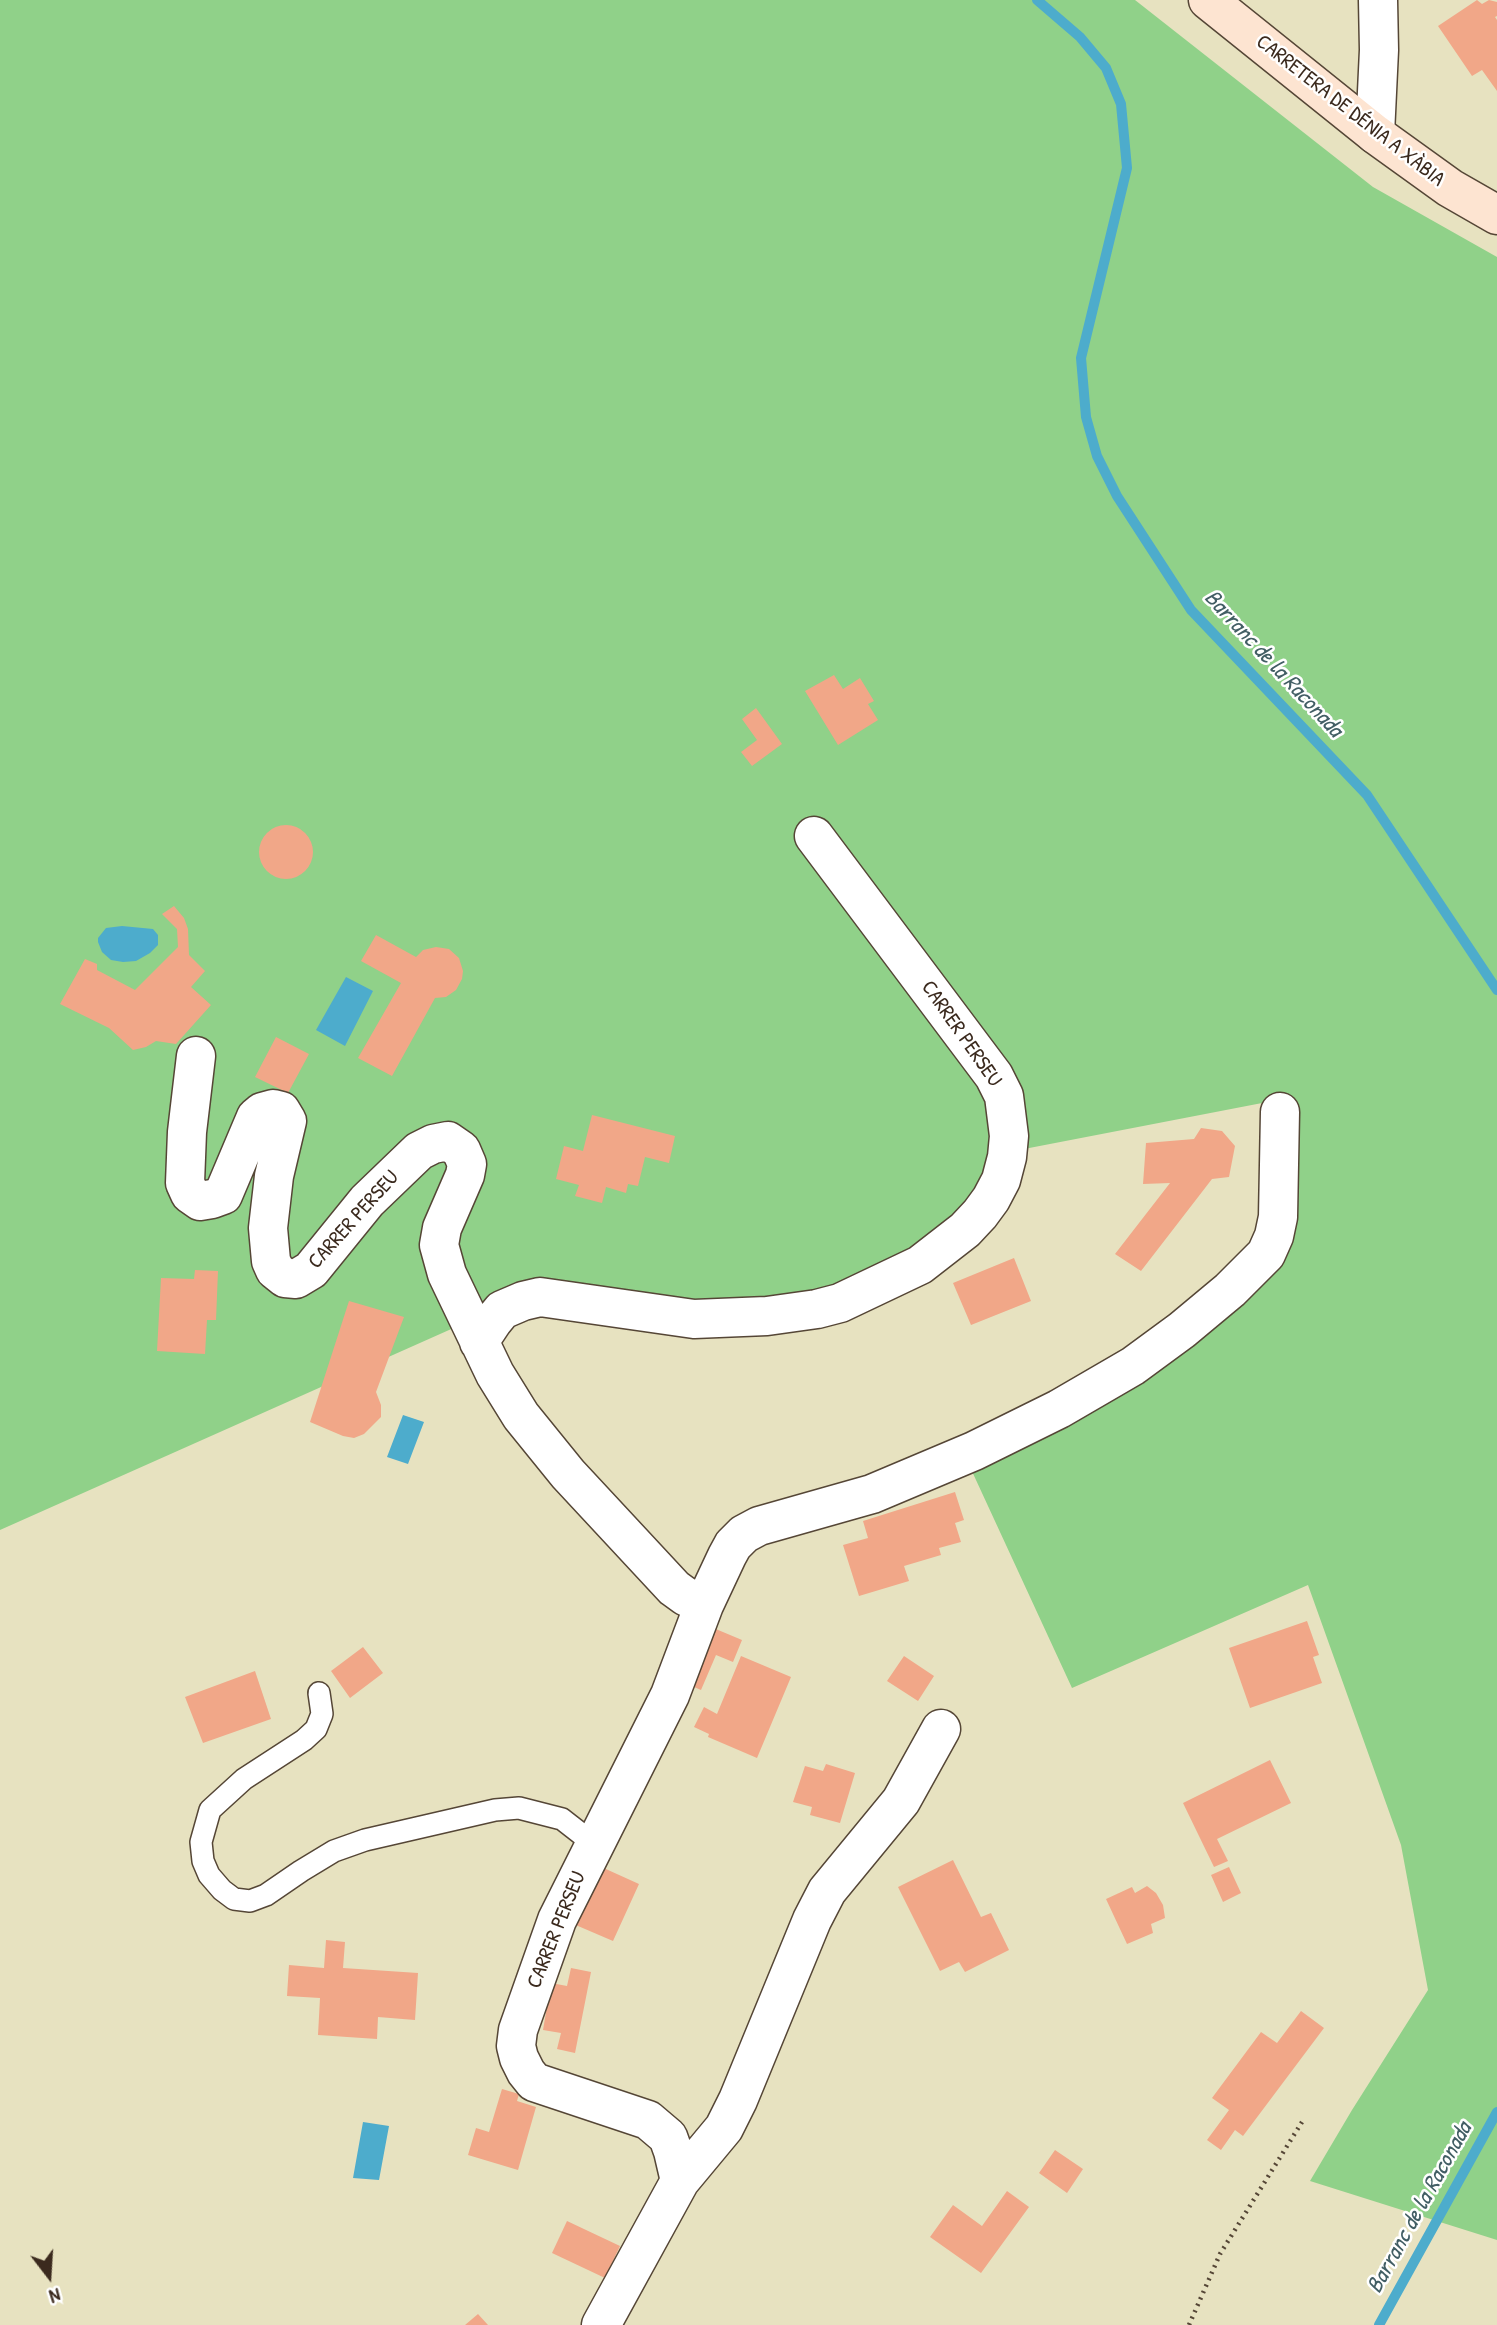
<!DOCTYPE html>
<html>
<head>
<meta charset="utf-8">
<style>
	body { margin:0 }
	#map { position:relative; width:1497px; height:2325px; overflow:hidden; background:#e7e2c0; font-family:"Patrick Hand",sans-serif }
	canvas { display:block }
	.north { position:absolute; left:14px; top:2241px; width:70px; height:70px; -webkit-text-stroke:5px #fff; paint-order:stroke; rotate:163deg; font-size:19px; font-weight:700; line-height:28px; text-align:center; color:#3b2a1e }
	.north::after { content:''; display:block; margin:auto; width:24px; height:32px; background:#3b2a1e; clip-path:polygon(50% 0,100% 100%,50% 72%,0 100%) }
</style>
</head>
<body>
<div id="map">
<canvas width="1497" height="2325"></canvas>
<div class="north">N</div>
</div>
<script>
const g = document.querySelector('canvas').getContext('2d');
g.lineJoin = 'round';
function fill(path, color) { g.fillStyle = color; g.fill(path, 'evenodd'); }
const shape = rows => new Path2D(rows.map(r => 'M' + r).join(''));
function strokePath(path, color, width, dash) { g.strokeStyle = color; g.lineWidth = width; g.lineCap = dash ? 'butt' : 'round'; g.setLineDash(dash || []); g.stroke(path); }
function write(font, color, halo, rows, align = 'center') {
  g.font = font + ' "Patrick Hand",sans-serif'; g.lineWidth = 5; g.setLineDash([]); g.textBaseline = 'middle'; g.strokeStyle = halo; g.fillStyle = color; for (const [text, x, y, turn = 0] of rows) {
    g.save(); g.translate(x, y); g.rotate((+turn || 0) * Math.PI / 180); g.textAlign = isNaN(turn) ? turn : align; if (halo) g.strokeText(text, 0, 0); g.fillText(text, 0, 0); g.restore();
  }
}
fill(shape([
	[0,0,1135,0,1373,187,1497,257,1497,2240,1310,2181,1352,2110,1428,1990,1401,1845,1308,1585,1072,1688,970,1467,1253,1277,1288,1098,993,1155,982,1184,947,1222,928,1240,828,1292,734,1309,540,1279,515,1283,476,1318,0,1530]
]), '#90d189');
fill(shape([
	[122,926,153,929,158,935,158,945,150,953,136,961,123,962,111,960,102,952,98,942,98,938,106,928],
	[346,977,373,991,345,1046,316,1030],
	[403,1415,424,1422,408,1464,387,1457],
	[363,2122,389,2126,379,2180,353,2178]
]), '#4daccc');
strokePath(shape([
	[1037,0,1080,37,1106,68,1121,104,1127,168,1081,358,1086,417,1097,456,1117,496,1191,610,1367,795,1497,990],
	[1379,2325,1497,2112]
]), '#4daccc', 10);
fill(shape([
	[1477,0,1482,4,1489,0,1497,2,1497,16,1495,17,1497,20,1497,91,1482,70,1472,76,1438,26],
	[834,675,843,689,860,678,874,701,868,704,878,720,838,745,805,691],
	[756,708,782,744,752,766,741,752,757,740,742,719],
	'259 852a27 27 0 1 1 54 0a27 27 0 1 1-54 0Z',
	[174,906,184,918,188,929,189,955,205,971,191,987,211,1005,176,1044,156,1041,146,1047,133,1050,109,1028,60,1004,85,959,97,964,97,970,135,990,178,947,177,929,162,914],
	[376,935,416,957,423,950,436,947,449,949,459,958,463,971,462,979,456,990,446,997,435,998,392,1076,358,1058,401,983,361,961],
	[276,1037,309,1054,288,1093,255,1077],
	[592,1115,675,1136,669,1163,645,1157,638,1186,628,1184,626,1193,606,1187,602,1203,575,1196,579,1185,556,1179,564,1146,583,1151],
	[1201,1128,1222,1131,1235,1146,1229,1177,1212,1179,1141,1271,1115,1254,1170,1183,1143,1184,1146,1143,1194,1139],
	[1014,1258,1031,1301,971,1325,953,1283],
	[195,1270,218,1271,216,1320,207,1320,205,1354,157,1351,161,1278,194,1279],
	[349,1301,404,1317,376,1392,381,1405,381,1417,364,1434,354,1438,343,1436,310,1422],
	[955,1492,964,1520,955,1523,961,1542,939,1548,941,1555,904,1566,909,1581,859,1596,843,1545,868,1538,863,1521],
	[1307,1621,1319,1655,1313,1657,1322,1683,1250,1708,1229,1648],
	[711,1627,742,1640,733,1662,716,1655,701,1690,687,1684],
	[363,1647,383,1673,350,1698,331,1671],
	[741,1656,791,1677,757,1758,708,1737,709,1734,694,1727,704,1707,717,1714],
	[904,1656,934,1676,918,1701,887,1681],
	[255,1671,271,1719,203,1743,185,1697],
	[1270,1760,1291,1803,1217,1839,1228,1861,1214,1867,1183,1803],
	[826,1764,855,1773,840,1823,810,1815,812,1807,793,1802,805,1766,823,1771],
	[953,1860,981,1917,991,1913,1009,1950,965,1972,959,1962,940,1971,898,1887],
	[597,1865,639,1884,613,1941,571,1923],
	[1229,1867,1241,1893,1223,1902,1211,1875],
	[1147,1886,1156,1893,1163,1905,1165,1918,1151,1924,1153,1933,1127,1944,1106,1899,1132,1887,1135,1893],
	[326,1940,345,1942,343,1968,418,1973,415,2020,378,2017,377,2039,318,2035,320,1998,287,1996,289,1965,324,1968],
	[571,1968,591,1972,575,2053,557,2049,561,2033,543,2030,551,1983,567,1986],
	[1301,2011,1324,2028,1243,2136,1235,2130,1221,2150,1207,2140,1229,2110,1212,2098,1261,2032,1277,2043],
	[502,2089,519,2094,517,2101,536,2107,518,2170,468,2155,476,2128,489,2132],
	[1055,2150,1083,2169,1067,2193,1039,2173],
	[1007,2191,1029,2207,981,2273,930,2237,953,2205,982,2226],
	[567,2221,620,2246,605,2278,552,2253],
	[478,2314,488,2325,465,2325]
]), '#f1a788');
const lane = shape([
	[319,1693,322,1714,316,1729,304,1740,244,1779,210,1810,201,1842,203,1861,209,1875,222,1890,234,1899,250,1901,266,1895,301,1871,334,1851,365,1840,495,1810,519,1808,562,1819,594,1844]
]);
const street = shape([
	[1375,134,1379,50,1378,0],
	[196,1056,187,1132,185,1183,190,1194,200,1201,212,1199,223,1195,256,1117,262,1112,273,1109,281,1111,287,1121,274,1176,268,1228,271,1261,275,1270,285,1278,296,1279,311,1270,367,1201,419,1151,433,1144,448,1141,461,1150,467,1164,465,1175,442,1228,439,1245,447,1274,495,1374,521,1416,568,1474,674,1588,685,1596,704,1605],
	[479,1342,493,1321,502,1310,523,1301,540,1297,694,1319,767,1316,817,1309,840,1303,920,1265,965,1230,980,1214,991,1199,1001,1180,1007,1157,1009,1136,1004,1096,994,1076,814,836],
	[680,2181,724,2128,738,2100,812,1920,827,1891,901,1801,941,1729],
	[601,2325,680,2181,673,2151,668,2137,648,2120,534,2082,526,2072,519,2058,516,2046,518,2030,557,1920,670,1695,704,1605,727,1556,733,1545,744,1534,759,1526,872,1494,974,1451,1059,1409,1133,1366,1182,1330,1230,1290,1266,1254,1274,1236,1278,1217,1280,1112]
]);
const secondary = shape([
	[1208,0,1375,134,1450,188,1497,215]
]);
strokePath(lane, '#554636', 24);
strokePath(street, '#554636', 41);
strokePath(secondary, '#554636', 41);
strokePath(shape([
	[1189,2325,1220,2254,1302,2122]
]), '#554636', 4.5, [2, 5]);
strokePath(lane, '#fff', 21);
strokePath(street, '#fff', 38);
strokePath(secondary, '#fde4d1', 38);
write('21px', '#3b2a1e', '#fff', [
	["CARRETERA DE DÉNIA A XÀBIA",1350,111,38],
	["CARRER PERSEU",961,1034,55],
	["CARRER PERSEU",354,1220,-48],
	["CARRER PERSEU",557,1930,-68]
]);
write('italic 23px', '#425e64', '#fff', [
	["Barranc de la Raconada",1273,664,47],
	["Barranc de la Raconada",1420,2208,-61]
]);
</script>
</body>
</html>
